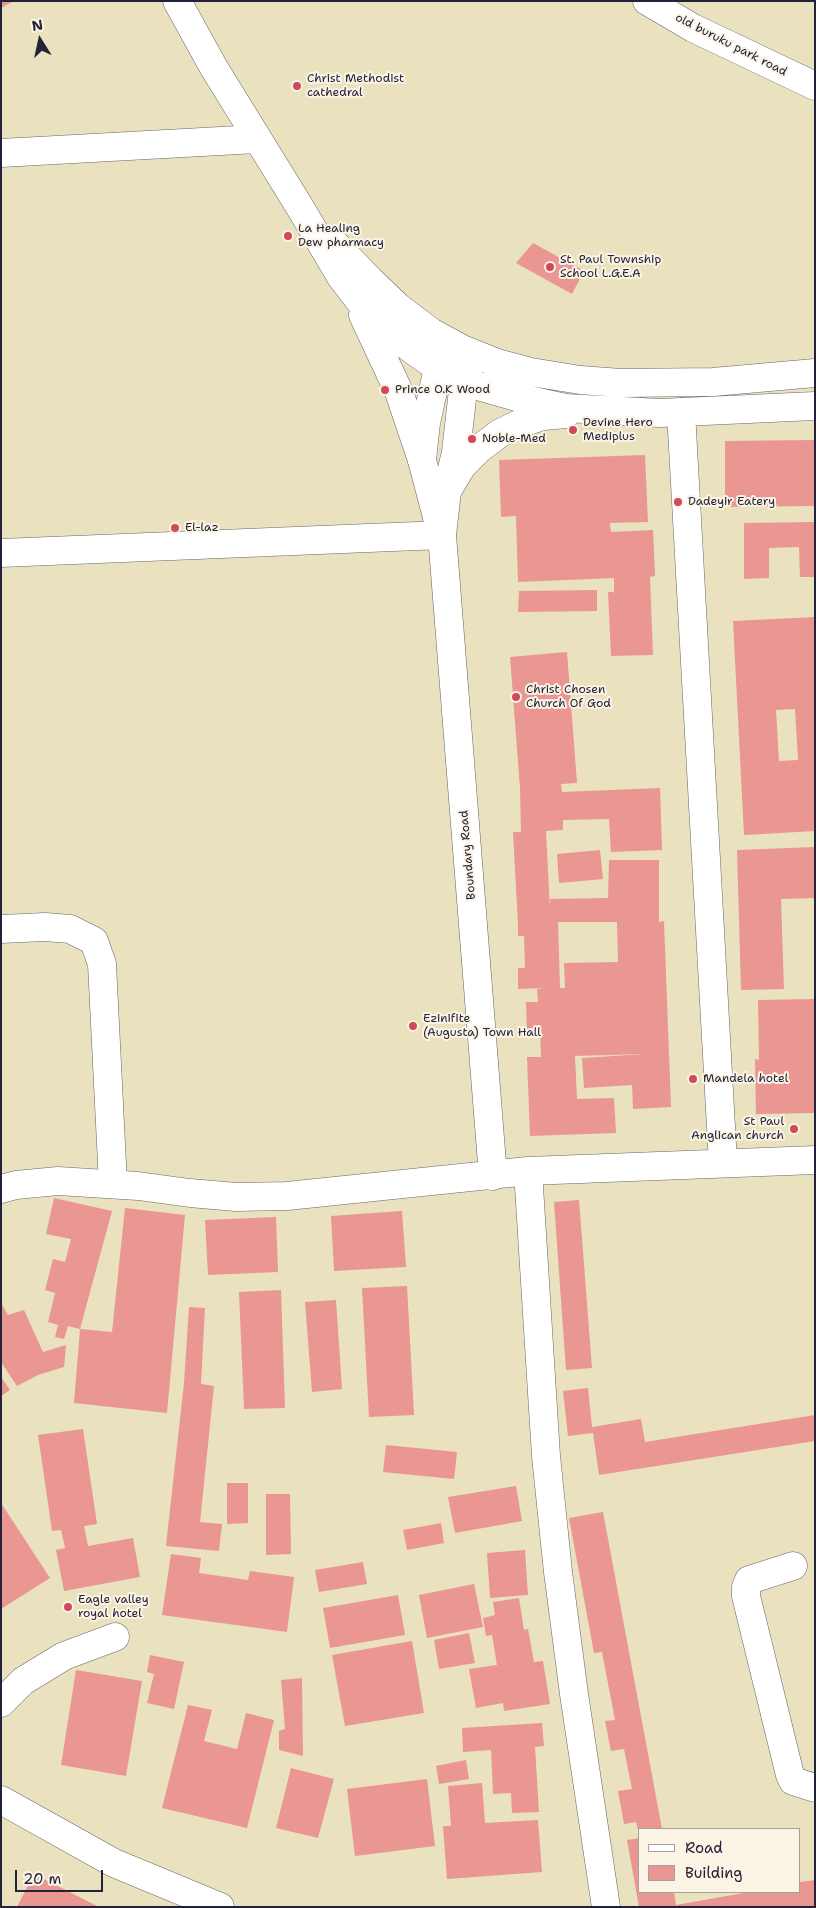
<!DOCTYPE html>
<html>
<head>
<meta charset="utf-8">
<style>
	body { margin:0 }
	#map { position:relative; width:816px; height:1908px; overflow:hidden; background:#eae1be; font-family:"Shantell Sans",sans-serif }
	canvas { display:block }
	.frame { position:absolute; inset:0; border:2px solid #22223b; pointer-events:none }
	.legend { position:absolute; left:638px; top:1828px; width:162px; height:65px; box-sizing:border-box; background:#fcf5e5; border:1px solid #a5a1a1; margin:0; padding:6px 9px; list-style:none; font-size:15px; color:#22223b }
	.legend li { display:flex; align-items:center; gap:10px; height:25px }
	.legend b { width:25px; border:1px solid #a5a1a1 }
	.north { position:absolute; left:15px; top:15px; width:50px; height:50px; -webkit-text-stroke:4px #fcf5e5; paint-order:stroke; rotate:350deg; font-size:14px; font-weight:700; line-height:20px; text-align:center; color:#22223b }
	.north::after { content:''; display:block; margin:auto; width:18px; height:22px; background:#22223b; clip-path:polygon(50% 0,100% 100%,50% 72%,0 100%) }
	.scale { position:absolute; left:15px; top:1870px; width:88px; height:22px; box-sizing:border-box; border:2px solid #22223b; border-top:0; padding-left:6px; font-size:15px; line-height:18px; white-space:nowrap; color:#22223b; -webkit-text-stroke:4px #fcf5e5; paint-order:stroke }
</style>
</head>
<body>
<div id="map">
<canvas width="816" height="1908"></canvas>
<div class="frame"></div>
<ul class="legend">
<li><b style="height:6px;background:#fff"></b>Road</li>
<li><b style="height:14px;background:#ea9693"></b>Building</li>
</ul>
<div class="north">N</div>
<div class="scale">20 m</div>
</div>
<script>
const g = document.querySelector('canvas').getContext('2d');
g.lineJoin = 'round';
function fill(path, color) { g.fillStyle = color; g.fill(path, 'evenodd'); }
const shape = rows => new Path2D(rows.map(r => 'M' + r).join(''));
function strokePath(path, color, width, dash) { g.strokeStyle = color; g.lineWidth = width; g.lineCap = dash ? 'butt' : 'round'; g.setLineDash(dash || []); g.stroke(path); }
function write(font, color, halo, rows, align = 'center') {
  g.font = font + ' "Shantell Sans",sans-serif'; g.lineWidth = 4; g.setLineDash([]); g.textBaseline = 'middle'; g.strokeStyle = halo; g.fillStyle = color; for (const [text, x, y, turn = 0] of rows) {
    g.save(); g.translate(x, y); g.rotate((+turn || 0) * Math.PI / 180); g.textAlign = isNaN(turn) ? turn : align; if (halo) g.strokeText(text, 0, 0); g.fillText(text, 0, 0); g.restore();
  }
}
fill(shape([
	[1,1,14,1,1,8],
	[533,243,584,271,572,294,516,263],
	[575,426,575,433,570,433,570,427],
	[815,440,815,506,725,507,725,441],
	[645,455,648,522,610,523,611,532,653,530,655,576,650,577,653,655,611,656,608,592,614,592,614,578,518,582,516,516,501,517,499,460],
	[815,522,815,577,800,577,799,547,769,548,769,578,744,579,744,523],
	[597,590,597,611,518,612,519,591],
	[815,617,815,831,744,835,733,621],
	[795,709,798,760,779,761,776,710],
	[567,652,577,783,561,784,562,792,660,788,662,850,611,852,609,819,563,820,563,830,546,831,550,910,550,899,608,898,609,860,659,860,659,922,664,921,671,1107,633,1109,632,1085,584,1088,582,1058,645,1054,575,1056,577,1099,614,1098,616,1133,530,1136,527,1057,541,1057,540,1033,527,1033,526,1002,538,1002,537,989,545,988,518,989,518,968,525,968,524,936,518,936,518,924,513,832,521,832,520,788,510,657],
	[558,922,617,922,618,962,564,963,565,988,560,988],
	[815,847,815,898,781,899,784,989,741,990,737,850],
	[600,850,603,879,559,883,557,854],
	[815,999,815,1113,756,1114,755,1059,759,1060,758,1000],
	[54,1198,112,1211,80,1329,112,1332,125,1208,185,1215,167,1413,74,1403,80,1329,68,1326,64,1339,55,1337,58,1325,48,1322,55,1293,45,1290,53,1259,65,1262,71,1239,46,1234],
	[579,1200,592,1368,566,1370,554,1202],
	[402,1211,406,1267,334,1271,331,1216],
	[276,1217,278,1272,208,1275,205,1220],
	[407,1286,414,1415,369,1417,362,1288],
	[281,1290,285,1408,244,1409,239,1292],
	[336,1300,342,1389,312,1392,305,1302],
	[1,1303,8,1315,24,1310,43,1352,66,1345,64,1367,38,1375,17,1386,1,1362],
	[189,1307,205,1308,201,1384,214,1386,200,1522,222,1524,219,1551,166,1546,184,1383],
	[1,1377,10,1390,1,1396],
	[588,1388,592,1427,641,1419,645,1442,815,1415,815,1441,599,1475,593,1433,568,1436,563,1391],
	[83,1429,97,1524,84,1526,88,1546,133,1538,140,1577,64,1591,56,1550,65,1548,61,1530,52,1531,38,1435],
	[386,1445,457,1452,454,1479,383,1472],
	[227,1483,248,1483,248,1523,227,1524],
	[516,1486,522,1521,455,1533,448,1497],
	[266,1494,290,1494,291,1554,266,1555],
	[1,1503,50,1578,1,1609],
	[603,1512,662,1829,640,1829,640,1837,636,1822,624,1824,618,1791,632,1789,624,1749,611,1751,605,1721,615,1720,602,1652,594,1653,569,1518],
	[441,1523,444,1543,407,1550,403,1530],
	[525,1550,528,1595,490,1598,487,1553],
	[171,1554,201,1558,199,1573,248,1580,250,1571,294,1577,287,1632,162,1615],
	[363,1562,367,1584,319,1592,315,1570],
	[474,1584,483,1627,427,1638,419,1595],
	[398,1595,405,1635,330,1648,323,1608],
	[519,1598,524,1630,528,1629,534,1662,543,1661,550,1704,504,1711,503,1703,476,1708,469,1669,497,1665,492,1635,486,1636,483,1618,495,1615,493,1602],
	[469,1633,475,1663,439,1669,434,1640],
	[412,1641,424,1713,345,1726,332,1655],
	[150,1655,184,1662,174,1709,147,1703,154,1674,147,1672],
	[76,1670,142,1681,126,1776,61,1765],
	[302,1678,303,1756,279,1750,279,1731,285,1729,281,1680],
	[188,1705,212,1710,204,1741,237,1749,246,1713,274,1720,247,1828,162,1808],
	[542,1723,544,1746,535,1747,539,1812,512,1813,511,1793,493,1794,491,1750,463,1752,462,1728],
	[466,1760,469,1779,439,1784,436,1766],
	[291,1768,334,1779,318,1838,276,1828],
	[427,1779,435,1846,355,1856,347,1789],
	[482,1783,485,1823,538,1820,542,1872,447,1879,443,1826,451,1826,448,1786],
	[640,1838,640,1892,674,1892,676,1905,749,1892,800,1892,800,1882,815,1880,815,1907,639,1907,627,1840],
	[34,1874,99,1907,17,1907]
]), '#ea9693');
const minor = shape([
	[647,1,693,28,815,86],
	[1,153,257,139],
	[472,357,464,381,456,452,447,491,442,535,493,1176],
	[681,412,723,1163],
	[438,521,422,460,426,423,438,368,447,347],
	[1,553,442,535],
	[1,929,45,927,70,929,94,941,102,964,113,1184],
	[528,1171,546,1456,558,1572,574,1694,606,1907],
	[1,1189,16,1185,58,1181,138,1186,190,1193,236,1197,287,1196,528,1171,815,1160],
	[793,1566,749,1580,746,1587,746,1596,790,1775,793,1781,815,1788],
	[1,1703,23,1681,64,1656,115,1637],
	[1,1800,114,1863,220,1907]
]);
const major = shape([
	[177,1,214,68,301,209,341,277,368,312,403,343,438,368,478,386,520,398,565,408,660,413,815,406],
	[332,241,371,281,398,307,431,332,462,349,497,363,531,372,580,380,621,383,713,382,815,373],
	[363,315,399,392,422,460],
	[447,491,462,466,479,449,500,433,519,424,543,416,566,414]
]);
strokePath(minor, '#686569', 29);
strokePath(major, '#686569', 29);
strokePath(minor, '#fff', 28);
strokePath(major, '#fff', 28);
for (const [x, y, r, color] of [
	[297,86,5,"#d1495b"],
	[288,236,5,"#d1495b"],
	[550,267,5,"#d1495b"],
	[385,390,5,"#d1495b"],
	[573,430,5,"#d1495b"],
	[472,439,5,"#d1495b"],
	[678,502,5,"#d1495b"],
	[175,528,5,"#d1495b"],
	[516,697,5,"#d1495b"],
	[413,1026,5,"#d1495b"],
	[693,1079,5,"#d1495b"],
	[794,1129,5,"#d1495b"],
	[68,1607,5,"#d1495b"]
]) { const dot = new Path2D(); dot.arc(x, y, r, 0, 2 * Math.PI); g.fillStyle = color; g.fill(dot); strokePath(dot, '#fcf5e5', 2); }
write('12px', '#22223b', '#fcf5e5', [
	["old buruku park road",731,45,27],
	["Boundary Road",468,855,-95]
]);
write('12px', '#22223b', '#fcf5e5', [
	["Christ Methodist",307,79],
	["cathedral",307,93],
	["La Healing",298,229],
	["Dew pharmacy",298,243],
	["St. Paul Township",560,260],
	["School L.G.E.A",560,274],
	["Prince O.K Wood",395,390],
	["Devine Hero",583,423],
	["Mediplus",583,437],
	["Noble-Med",482,439],
	["Dadeyir Eatery",688,502],
	["El-laz",185,528],
	["Christ Chosen",526,690],
	["Church Of God",526,704],
	["Ezinifite",423,1019],
	["(Augusta) Town Hall",423,1033],
	["Mandela hotel",703,1079],
	["St Paul",784,1122,"right"],
	["Anglican church",784,1136,"right"],
	["Eagle valley",78,1600],
	["royal hotel",78,1614]
], 'left');
</script>
</body>
</html>
